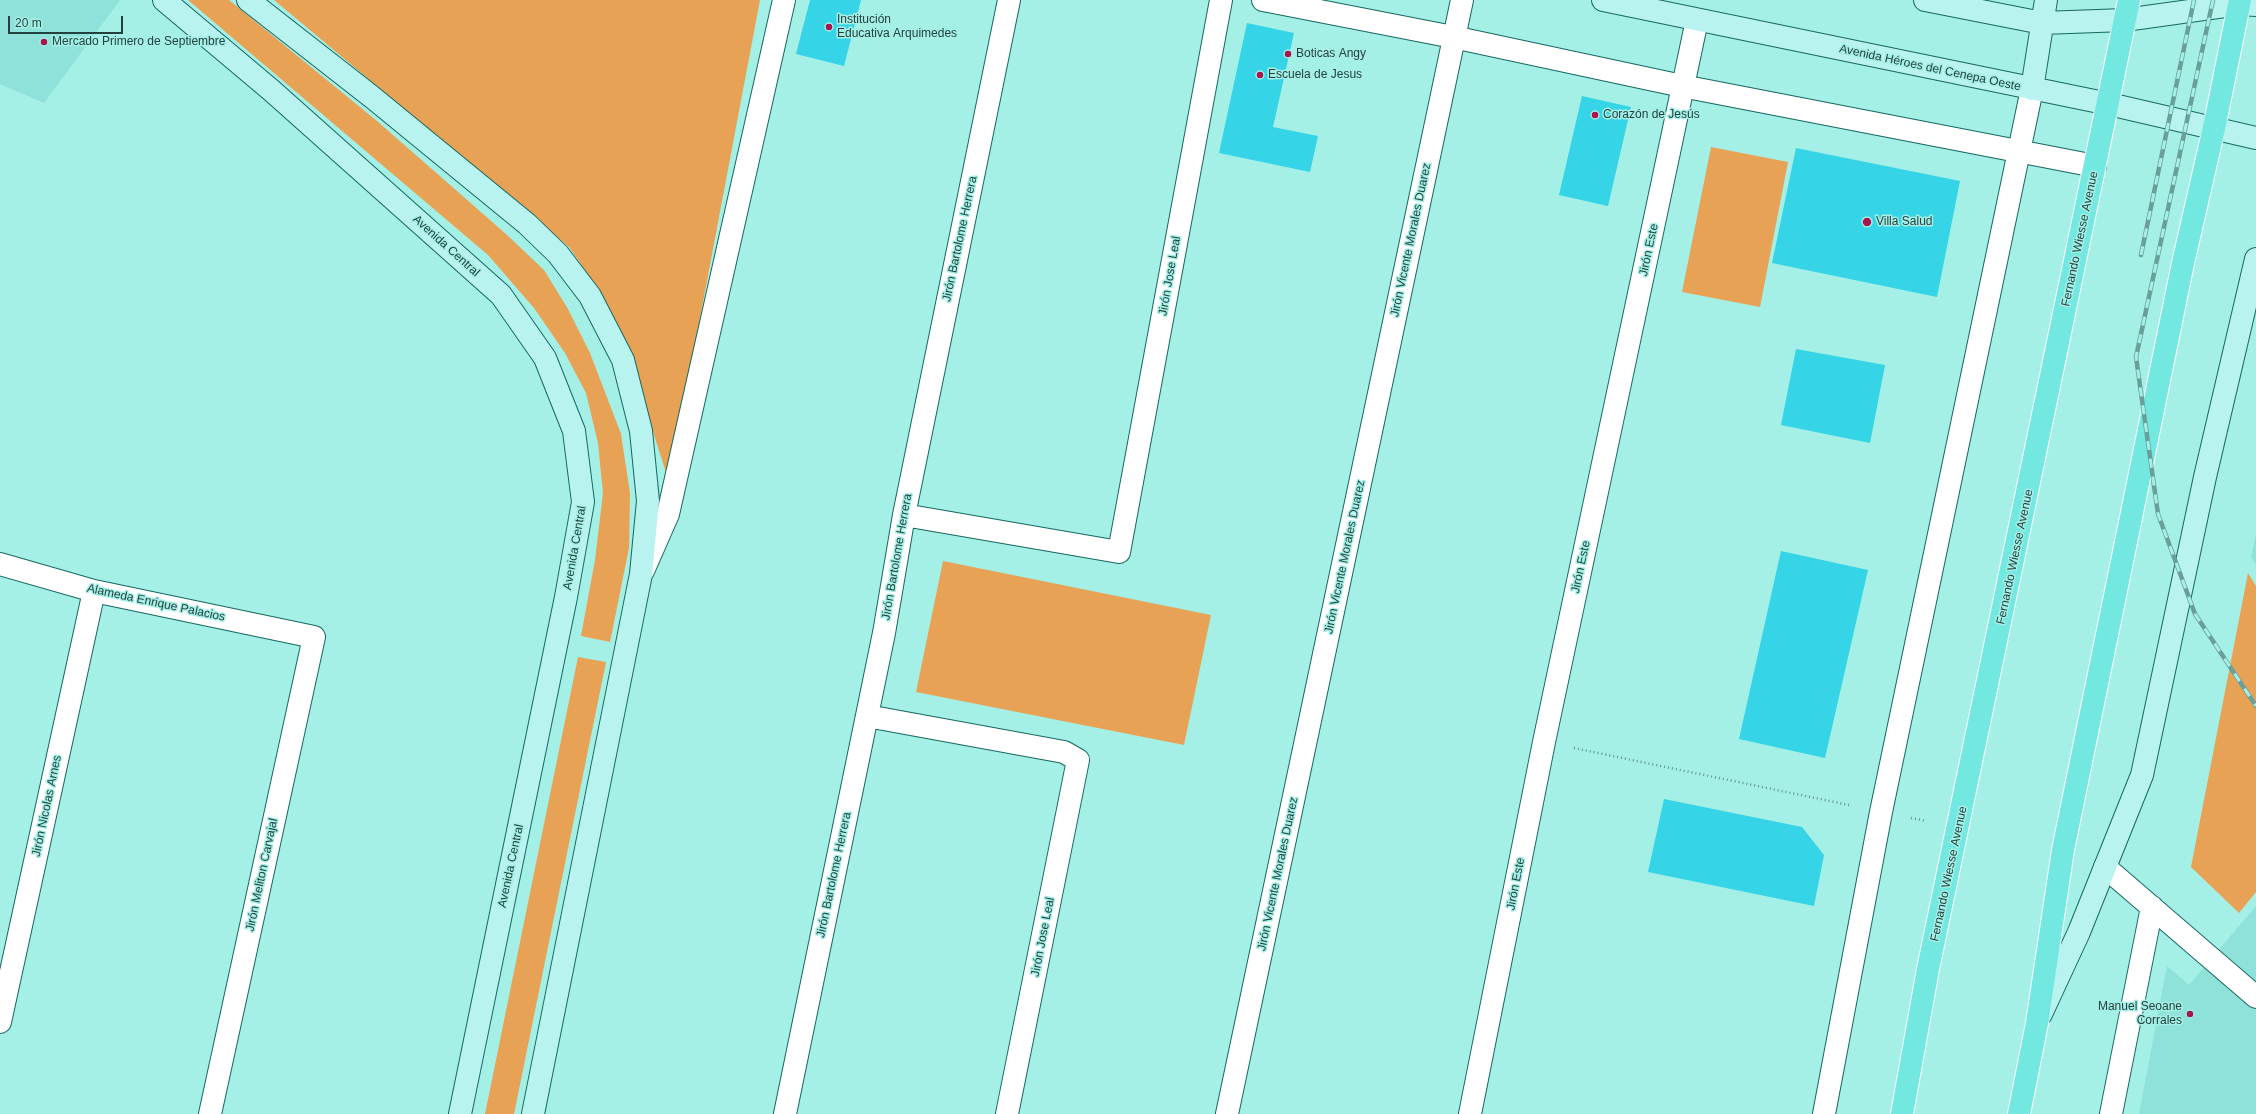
<!DOCTYPE html>
<html>
<head>
<meta charset="utf-8">
<style>
	body { margin:0 }
	#map { position:relative; width:2256px; height:1114px; overflow:hidden; background:#a4efe6; font-family:Arial,sans-serif }
	canvas { display:block }
	.scale { position:absolute; left:8px; top:16px; width:115px; height:18px; box-sizing:border-box; border:2px solid #23423f; border-top:0; padding-left:5px; font-size:12px; line-height:14px; white-space:nowrap; color:#23423f; -webkit-text-stroke:3px #a4efe6; paint-order:stroke }
</style>
</head>
<body>
<div id="map">
<canvas width="2256" height="1114"></canvas>
<div class="scale">20 m</div>
</div>
<script>
const g = document.querySelector('canvas').getContext('2d');
g.lineJoin = 'round';
function fill(path, color) { g.fillStyle = color; g.fill(path, 'evenodd'); }
const shape = rows => new Path2D(rows.map(r => 'M' + r).join(''));
function strokePath(path, color, width, dash) { g.strokeStyle = color; g.lineWidth = width; g.lineCap = dash ? 'butt' : 'round'; g.setLineDash(dash || []); g.stroke(path); }
function write(font, color, halo, rows, align = 'center') {
  g.font = font + ' Arial,sans-serif'; g.lineWidth = 3; g.setLineDash([]); g.textBaseline = 'middle'; g.strokeStyle = halo; g.fillStyle = color; for (const [text, x, y, turn = 0] of rows) {
    g.save(); g.translate(x, y); g.rotate((+turn || 0) * Math.PI / 180); g.textAlign = isNaN(turn) ? turn : align; if (halo) g.strokeText(text, 0, 0); g.fillText(text, 0, 0); g.restore();
  }
}
fill(shape([
	[0,0,120,0,44,103,0,84],
	[2256,534,2256,565,2251,557],
	[2256,906,2256,1114,2139,1114,2167,966,2189,985]
]), '#8fe2d9');
fill(shape([
	[188,0,229,0,377,121,506,234,544,270,568,309,590,353,621,434,630,493,629,548,610,642,581,636,595,560,603,493,598,443,586,393,565,353,534,308,488,255],
	[274,0,760,0,669,482,624,341,589,276,569,247],
	[1711,147,1788,162,1760,307,1682,292],
	[943,561,1211,615,1184,745,916,692],
	[2248,573,2256,586,2256,892,2239,913,2191,867],
	[578,657,606,662,514,1114,485,1114]
]), '#e8a256');
fill(shape([
	[810,0,861,0,844,66,796,54],
	[1247,23,1294,33,1273,127,1318,136,1310,172,1219,153],
	[1582,96,1631,107,1608,206,1559,195],
	[1796,148,1960,181,1937,297,1772,263],
	[1796,349,1885,365,1870,443,1781,425],
	[1781,551,1868,570,1825,758,1739,739],
	[1664,799,1802,827,1824,855,1814,906,1648,872]
]), '#35d4e6');
const service = shape([
	[2105,867,2256,997],
	[2111,1114,2152,907]
]);
const minor = shape([
	[1263,0,1453,37,1682,86,2095,166],
	[904,515,1119,552,1221,0],
	[0,564,94,591,314,637,210,1114],
	[643,571,668,514,784,0],
	[867,716,1064,752,1078,760,1007,1114],
	[0,1022,94,591],
	[785,1114,884,633,904,515,1009,0],
	[1227,1114,1462,0],
	[1470,1114,1544,742,1697,20],
	[1824,1114,1881,812,2032,89]
]);
const secondary = shape([
	[164,0,271,90,501,295,545,358,574,431,583,502,566,597,460,1114],
	[248,0,372,97,527,224,558,254,590,296,623,360,641,431,648,501,641,574,533,1114],
	[1603,0,2109,104,2256,138],
	[1925,0,2042,23,2125,20,2239,4,2256,5],
	[2032,89,2046,0],
	[2041,1014,2079,932,2142,775,2205,477,2256,259]
]);
const primary = shape([
	[1902,1114,1928,969,2129,0],
	[2019,1114,2037,1023,2063,850,2183,263,2214,128,2240,0]
]);
strokePath(service, '#166861', 24);
strokePath(minor, '#166861', 24);
strokePath(secondary, '#166861', 24);
strokePath(primary, '#fff', 24);
strokePath(shape([
	[1574,748,1849,805],
	[1911,818,1926,821]
]), '#61958f', 2.5, [1, 3]);
strokePath(service, '#fff', 22);
strokePath(minor, '#fff', 22);
strokePath(secondary, '#b8f3ef', 22);
strokePath(primary, '#72e8e0', 22);
const rail = shape([
	[2213,0,2136,357,2158,514,2195,614,2256,706],
	[2141,255,2194,0]
]);
strokePath(rail, '#689f99', 4.5);
strokePath(rail, '#a4efe6', 3, [9]);
for (const [x, y, r, color] of [
	[829,27,4,"#a8144c"],
	[44,42,4,"#a8144c"],
	[1288,54,4,"#a8144c"],
	[1260,75,4,"#a8144c"],
	[1595,115,4,"#a8144c"],
	[1867,222,5,"#a8144c"],
	[2190,1014,4,"#a8144c"]
]) { const dot = new Path2D(); dot.arc(x, y, r, 0, 2 * Math.PI); g.fillStyle = color; g.fill(dot); strokePath(dot, '#a4efe6', 1.5); }
write('12px', '#23423f', '#a4efe6', [
	["Institución",837,20],
	["Educativa Arquimedes",837,34],
	["Mercado Primero de Septiembre",52,42],
	["Boticas Angy",1296,54],
	["Escuela de Jesus",1268,75],
	["Corazón de Jesús",1603,115],
	["Villa Salud",1876,222],
	["Manuel Seoane",2182,1007,"right"],
	["Corrales",2182,1021,"right"]
], 'left');
write('12px', '#23423f', '#a4efe6', [
	["Avenida Héroes del Cenepa Oeste",1930,68,12],
	["Jirón Bartolome Herrera",960,239,-78],
	["Fernando Wiesse Avenue",2080,239,-78],
	["Jirón Vicente Morales Duarez",1411,240,-78],
	["Avenida Central",446,246,42],
	["Jirón Este",1649,250,-78],
	["Jirón Jose Leal",1170,276,-80],
	["Avenida Central",575,548,-80],
	["Jirón Bartolome Herrera",897,557,-80],
	["Jirón Vicente Morales Duarez",1345,557,-78],
	["Fernando Wiesse Avenue",2015,557,-78],
	["Jirón Este",1581,567,-78],
	["Alameda Enrique Palacios",156,603,12],
	["Jirón Nicolas Arnes",47,806,-78],
	["Avenida Central",511,866,-78],
	["Jirón Vicente Morales Duarez",1278,874,-78],
	["Fernando Wiesse Avenue",1949,874,-78],
	["Jirón Meliton Carvajal",262,875,-78],
	["Jirón Bartolome Herrera",834,875,-78],
	["Jirón Este",1516,884,-79],
	["Jirón Jose Leal",1043,937,-79]
]);
</script>
</body>
</html>
